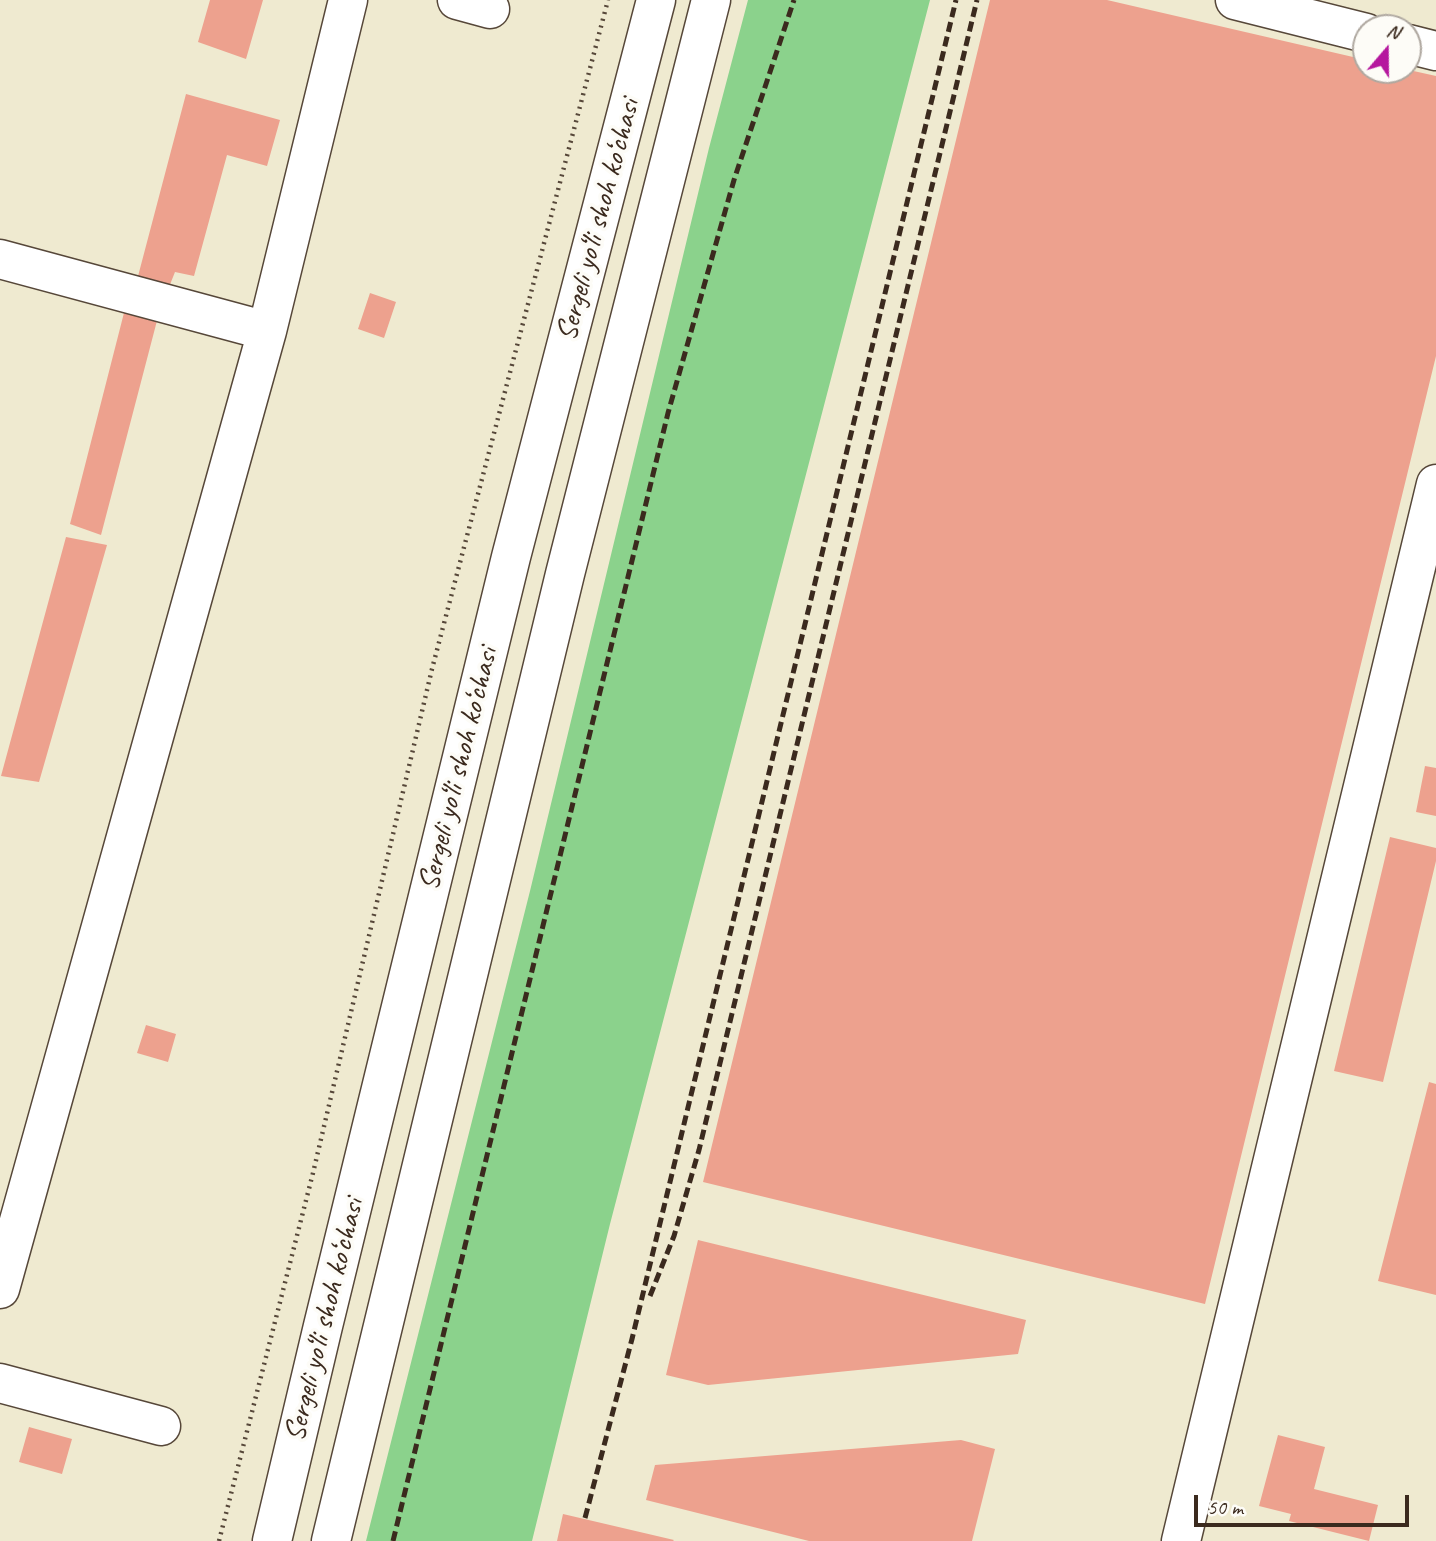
<!DOCTYPE html>
<html>
<head>
<meta charset="utf-8">
<style>
	body { margin:0 }
	#map { position:relative; width:1436px; height:1541px; overflow:hidden; background:#efead0; font-family:Caveat,sans-serif }
	canvas { display:block }
	.north { position:absolute; left:1352px; top:14px; width:70px; height:70px; box-sizing:border-box; background:#fdfcf7; border:2px solid #afa8a0; border-radius:50%; rotate:20deg; font-size:19px; font-weight:700; line-height:28px; text-align:center; color:#3b2a1e }
	.north::after { content:''; display:block; margin:auto; width:24px; height:32px; background:#b5179e; clip-path:polygon(50% 0,100% 100%,50% 72%,0 100%) }
	.scale { position:absolute; left:1194px; top:1495px; width:215px; height:32px; box-sizing:border-box; border:4px solid #3b2a1e; border-top:0; padding-left:9px; font-size:21px; line-height:24px; white-space:nowrap; color:#3b2a1e; -webkit-text-stroke:5px #fdfcf7; paint-order:stroke }
</style>
</head>
<body>
<div id="map">
<canvas width="1436" height="1541"></canvas>
<div class="north">N</div>
<div class="scale">50 m</div>
</div>
<script>
const g = document.querySelector('canvas').getContext('2d');
g.lineJoin = 'round';
function fill(path, color) { g.fillStyle = color; g.fill(path, 'evenodd'); }
const shape = rows => new Path2D(rows.map(r => 'M' + r).join(''));
function strokePath(path, color, width, dash) { g.strokeStyle = color; g.lineWidth = width; g.lineCap = dash ? 'butt' : 'round'; g.setLineDash(dash || []); g.stroke(path); }
function write(font, color, halo, rows, align = 'center') {
  g.font = font + ' Caveat,sans-serif'; g.lineWidth = 7; g.setLineDash([]); g.textBaseline = 'middle'; g.strokeStyle = halo; g.fillStyle = color; for (const [text, x, y, turn = 0] of rows) {
    g.save(); g.translate(x, y); g.rotate((+turn || 0) * Math.PI / 180); g.textAlign = isNaN(turn) ? turn : align; if (halo) g.strokeText(text, 0, 0); g.fillText(text, 0, 0); g.restore();
  }
}
fill(shape([
	[748,0,930,0,610,1224,532,1541,366,1541,530,891,709,148]
]), '#8bd28c');
fill(shape([
	[210,0,263,0,246,59,198,42],
	[990,0,1107,0,1366,60,1366,70,1409,70,1436,76,1436,356,1205,1304,703,1182],
	[186,94,280,120,267,166,227,155,194,276,175,272,169,287,137,280],
	[370,293,396,302,384,338,358,329],
	[126,305,159,313,101,535,70,524],
	[66,537,107,545,39,782,1,776],
	[1425,766,1436,768,1436,816,1416,812],
	[1390,837,1436,848,1436,861,1383,1082,1334,1071],
	[146,1025,176,1034,168,1062,137,1053],
	[1429,1082,1436,1084,1436,1295,1378,1281],
	[698,1240,1026,1320,1018,1354,708,1385,666,1375],
	[29,1427,72,1439,62,1474,19,1462],
	[1278,1435,1325,1447,1314,1489,1378,1505,1369,1541,1289,1521,1291,1514,1259,1506],
	[961,1440,995,1449,972,1541,809,1541,646,1500,655,1465],
	[563,1514,674,1540,673,1541,557,1541]
]), '#eda18e');
const minor = shape([
	[457,0,490,9],
	[1235,0,1366,33],
	[1408,44,1436,51],
	[0,259,267,331],
	[0,1289,267,331,348,0],
	[0,1383,161,1426],
	[1181,1541,1436,484]
]);
const major = shape([
	[272,1541,323,1326,511,557,656,0],
	[331,1541,565,574,711,0]
]);
strokePath(minor, '#564739', 41);
strokePath(major, '#564739', 41);
strokePath(shape([
	[219,1541,313,1173,432,669,608,0]
]), '#564739', 4.5, [2, 5]);
strokePath(minor, '#fff', 38);
strokePath(major, '#fff', 38);
strokePath(shape([
	[650,1296,674,1236,699,1150,977,0],
	[585,1518,632,1339,956,0],
	[393,1541,668,413,734,180,794,0]
]), '#3b2a1e', 5, [10, 5]);
write('30px', '#3b2a1e', '#fdfcf7', [
	["Sergeli yo‘li shoh ko‘chasi",599,220,-75],
	["Sergeli yo‘li shoh ko‘chasi",459,769,-76],
	["Sergeli yo‘li shoh ko‘chasi",325,1320,-76]
]);
</script>
</body>
</html>
